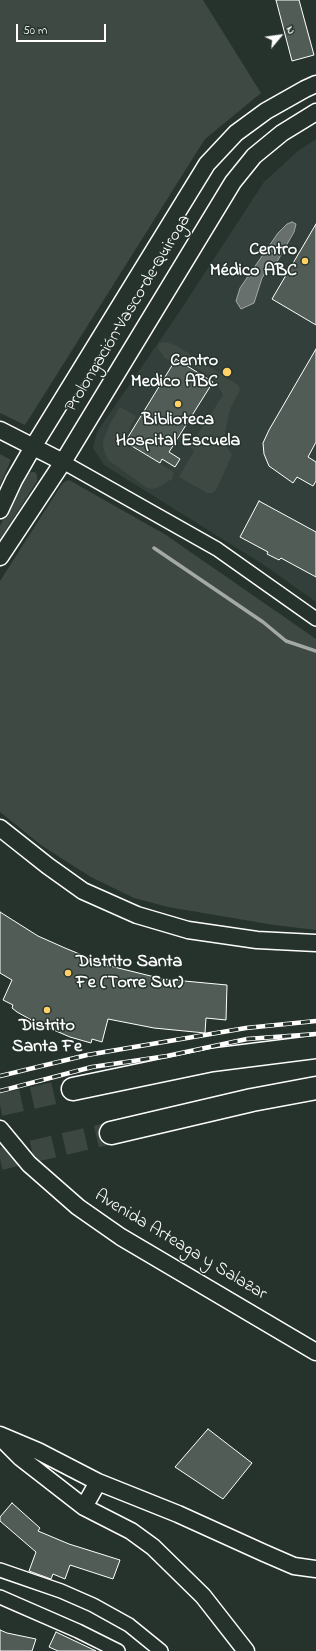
<!DOCTYPE html>
<html>
<head>
<meta charset="utf-8">
<style>
	body { margin:0 }
	#map { position:relative; width:316px; height:1651px; overflow:hidden; background:#26332d; font-family:"Indie Flower",sans-serif }
	canvas { display:block }
	.north { position:absolute; left:260px; top:16px; width:40px; height:40px; -webkit-text-stroke:3px #26332d; paint-order:stroke; rotate:61deg; font-size:11px; font-weight:700; line-height:16px; text-align:center; color:#fff }
	.north::after { content:''; display:block; margin:auto; width:14px; height:18px; background:#fff; clip-path:polygon(50% 0,100% 100%,50% 72%,0 100%) }
	.scale { position:absolute; left:16px; top:24px; width:90px; height:18px; box-sizing:border-box; border:2px solid #fff; border-top:0; padding-left:5px; font-size:12px; line-height:14px; white-space:nowrap; color:#fff; -webkit-text-stroke:3px #26332d; paint-order:stroke }
</style>
</head>
<body>
<div id="map">
<canvas width="316" height="1651"></canvas>
<div class="north">N</div>
<div class="scale">50 m</div>
</div>
<script>
const g = document.querySelector('canvas').getContext('2d');
g.lineJoin = 'round';
function fill(path, color) { g.fillStyle = color; g.fill(path, 'evenodd'); }
const shape = rows => new Path2D(rows.map(r => 'M' + r).join(''));
function strokePath(path, color, width, dash) { g.strokeStyle = color; g.lineWidth = width; g.lineCap = dash ? 'butt' : 'round'; g.setLineDash(dash || []); g.stroke(path); }
function write(font, color, halo, rows, align = 'center') {
  g.font = font + ' "Indie Flower",sans-serif'; g.lineWidth = 3; g.setLineDash([]); g.textBaseline = 'middle'; g.strokeStyle = halo; g.fillStyle = color; for (const [text, x, y, turn = 0] of rows) {
    g.save(); g.translate(x, y); g.rotate((+turn || 0) * Math.PI / 180); g.textAlign = isNaN(turn) ? turn : align; if (halo) g.strokeText(text, 0, 0); g.fillText(text, 0, 0); g.restore();
  }
}
fill(shape([
	[316,139,316,602,264,565,104,465,93,448,97,432,180,311,264,182,298,151]
]), '#333f3a');
fill(shape([
	[0,0,203,0,261,93,205,139,25,425,0,413],
	[166,342,177,346,233,382,238,385,240,390,230,409,225,432,225,442,232,455,216,490,212,493,207,493,179,477,194,451,190,446,223,395,214,379,176,356,169,360,165,358,158,348,159,343],
	[120,407,136,416,123,442,174,472,172,479,157,488,151,489,146,487,108,460,104,451,103,441,110,424],
	[0,454,11,460,0,485],
	[32,472,35,472,37,475,37,481,0,539,0,526,17,491,28,473],
	[69,480,166,535,316,639,316,930,274,925,168,907,134,898,91,877,64,860,41,845,0,812,0,581,60,487,64,482]
]), '#3e4944');
const water = shape([
	[292,222,296,224,294,232,278,260,267,270,262,278,254,303,241,309,236,301,240,288,278,233,287,224,292,222]
]);
fill(water, '#67706c');
strokePath(water, '#a4a9a7', 1);
strokePath(shape([
	[154,548,263,622,286,641,316,651]
]), '#a4a9a7', 3.5);
const building = shape([
	[276,0,299,0,314,55,292,61,276,0],
	[316,224,316,325,272,299,316,224],
	[316,349,316,442,308,457,316,462,316,481,313,486,297,477,293,483,269,466,264,454,263,443,269,430,316,349],
	[176,359,213,382,169,452,180,459,175,467,162,459,160,463,125,442,176,359],
	[259,501,316,532,316,577,281,558,279,560,267,554,268,552,240,537,259,501],
	[0,912,38,936,65,948,106,965,163,979,227,985,226,1020,206,1018,205,1033,154,1028,108,1019,102,1042,92,1039,91,1043,70,1037,35,1022,17,1012,12,1008,13,1005,3,1000,12,980,0,973,0,912],
	[208,1429,252,1463,223,1499,175,1467,208,1429],
	[12,1503,40,1528,38,1531,69,1544,120,1560,113,1579,70,1565,65,1579,53,1574,51,1579,29,1571,36,1552,0,1521,0,1517,12,1503],
	[0,1630,7,1633,36,1639,32,1651,0,1651,0,1630],
	[56,1632,96,1651,58,1651,49,1647,56,1632]
]);
fill(building, '#515c57');
strokePath(building, '#fff', 1);
strokePath(shape([
	[0,1105,73,1089],
	[0,1159,111,1133]
]), '#3c4742', 22, [22, 11]);
const minor = shape([
	[63,462,217,549,316,619],
	[0,1570,61,1591,93,1605,129,1625,161,1651],
	[0,1597,78,1631,118,1651]
]);
const tertiary = shape([
	[0,430,63,462],
	[0,510,14,480,33,447,207,164,236,133,266,111,305,89,316,84],
	[0,557,63,462,233,182,254,156,282,133,316,112],
	[0,828,48,866,83,891,137,915,188,930,257,940,316,943],
	[0,1129,29,1164,78,1207,121,1237,316,1352],
	[0,1435,38,1451,98,1482,178,1514,264,1553,294,1566,316,1569],
	[3,1440,21,1458,84,1507,131,1531,153,1547,203,1596,246,1651],
	[84,1507,98,1482]
]);
const motorway = shape([
	[73,1089,212,1060,316,1047],
	[111,1133,252,1100,316,1088]
]);
strokePath(minor, '#fff', 16);
strokePath(tertiary, '#fff', 19);
strokePath(motorway, '#fff', 25);
strokePath(minor, '#26332d', 13);
strokePath(tertiary, '#26332d', 16);
strokePath(motorway, '#26332d', 22);
const rail = shape([
	[0,1076,87,1055,246,1028,316,1021],
	[0,1091,92,1067,167,1056,247,1039,316,1034]
]);
strokePath(rail, '#fff', 4.5);
strokePath(rail, '#26332d', 3, [9]);
for (const [x, y, r, color] of [
	[305,261,4,"#ffd166"],
	[227,372,5,"#ffd166"],
	[178,404,4,"#ffd166"],
	[68,973,4,"#ffd166"],
	[47,1010,4,"#ffd166"]
]) { const dot = new Path2D(); dot.arc(x, y, r, 0, 2 * Math.PI); g.fillStyle = color; g.fill(dot); strokePath(dot, '#26332d', 1.5); }
write('bold 18px', '#fff', '#26332d', [
	["Centro",297,251],
	["Médico ABC",297,272],
	["Centro",218,362],
	["Medico ABC",218,383],
	["Biblioteca",178,421,"center"],
	["Hospital Escuela",178,442,"center"],
	["Distrito Santa",76,963,"left"],
	["Fe (Torre Sur)",76,984,"left"],
	["Distrito",47,1027,"center"],
	["Santa Fe",47,1048,"center"]
], 'right');
write('18px', '#fff', '#26332d', [
	["Prolongación Vasco de Quiroga",129,314,-59],
	["Avenida Arteaga y Salazar",180,1246,31]
]);
</script>
</body>
</html>
